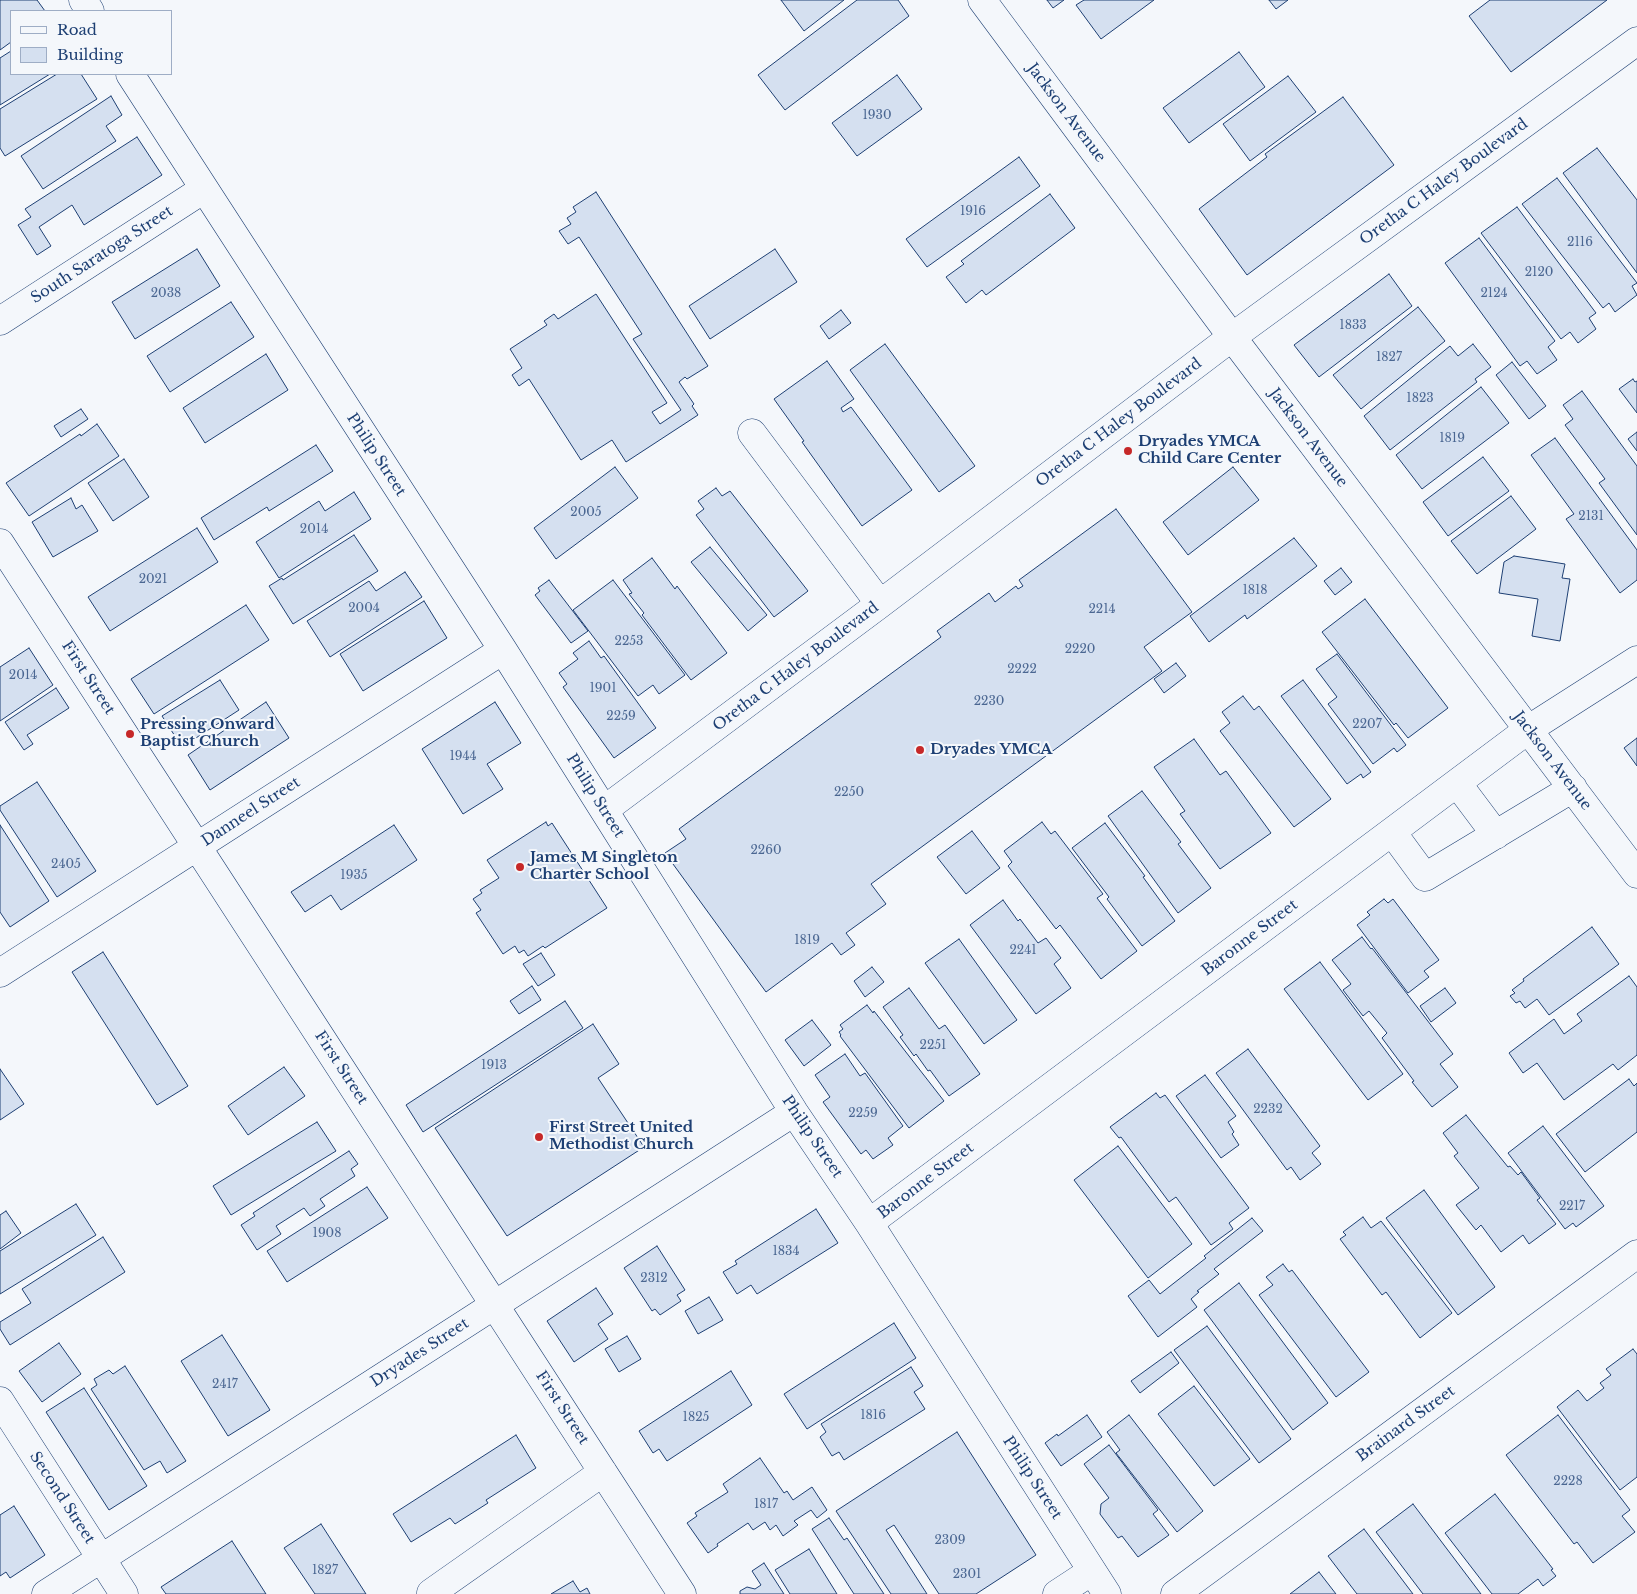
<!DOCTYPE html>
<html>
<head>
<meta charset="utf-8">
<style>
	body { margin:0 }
	#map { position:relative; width:1637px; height:1594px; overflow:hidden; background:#f4f7fb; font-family:"Libre Baskerville",serif }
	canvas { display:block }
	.legend { position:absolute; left:10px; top:10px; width:162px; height:65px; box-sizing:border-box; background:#f4f7fb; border:1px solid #9eadc5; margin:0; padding:6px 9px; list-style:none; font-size:15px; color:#1d3f73 }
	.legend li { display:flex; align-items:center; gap:10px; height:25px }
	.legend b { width:25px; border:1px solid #9eadc5 }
</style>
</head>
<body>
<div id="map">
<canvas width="1637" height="1594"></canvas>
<ul class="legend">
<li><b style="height:6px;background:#f4f7fb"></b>Road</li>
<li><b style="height:14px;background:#d5e0f0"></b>Building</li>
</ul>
</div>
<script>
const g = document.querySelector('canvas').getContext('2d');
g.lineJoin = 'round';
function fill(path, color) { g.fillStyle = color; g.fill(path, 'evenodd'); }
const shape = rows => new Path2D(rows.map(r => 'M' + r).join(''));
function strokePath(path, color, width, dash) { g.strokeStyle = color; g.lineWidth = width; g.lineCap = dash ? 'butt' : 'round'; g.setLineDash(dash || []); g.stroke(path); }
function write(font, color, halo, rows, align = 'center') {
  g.font = font + ' "Libre Baskerville",serif'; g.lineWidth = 4; g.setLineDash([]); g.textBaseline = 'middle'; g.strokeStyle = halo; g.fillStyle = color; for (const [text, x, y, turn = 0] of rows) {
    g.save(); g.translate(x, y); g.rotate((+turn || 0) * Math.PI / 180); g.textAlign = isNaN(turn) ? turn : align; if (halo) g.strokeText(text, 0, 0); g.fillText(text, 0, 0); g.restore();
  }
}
const building = shape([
	[0,0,37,0,45,11,11,11,11,42,0,50,0,0],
	[781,0,844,0,804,31,781,0],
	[857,0,898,0,909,16,785,110,758,75,857,0],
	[1047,0,1064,0,1053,8,1047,0],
	[1084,0,1154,0,1101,39,1076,5,1084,0],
	[1269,0,1288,0,1276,9,1269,0],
	[1490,0,1607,0,1511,72,1469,16,1490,0],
	[11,51,11,74,50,74,0,105,0,58,11,51],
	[1239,52,1265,87,1189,143,1163,108,1239,52],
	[57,74,81,74,97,99,5,156,0,148,0,109,57,74],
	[897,75,922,109,857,156,832,123,897,75],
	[1288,76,1316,112,1250,161,1223,124,1288,76],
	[111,96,122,115,106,126,116,141,43,189,21,156,111,96],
	[1343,97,1394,165,1247,275,1199,209,1267,157,1265,154,1343,97],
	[137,137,162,175,84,225,72,205,39,227,51,246,37,255,18,225,31,217,25,209,137,137],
	[1597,148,1637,200,1637,273,1563,173,1597,148],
	[1019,157,1040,186,927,267,906,239,1019,157],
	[1557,178,1637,283,1632,286,1637,295,1615,312,1609,303,1603,308,1522,204,1557,178],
	[596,192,708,366,687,379,685,377,679,382,694,404,692,406,698,415,626,462,612,440,581,460,529,379,519,386,512,375,522,368,510,349,547,325,544,321,554,314,558,319,596,294,667,403,652,412,660,424,681,410,633,339,642,334,579,237,568,244,559,231,571,224,567,218,576,212,573,207,596,192],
	[1050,194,1075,228,986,295,982,290,966,303,946,277,964,264,961,261,1050,194],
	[1517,207,1596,313,1589,318,1596,329,1578,343,1570,332,1561,339,1481,233,1517,207],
	[1479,238,1555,341,1548,347,1557,360,1537,374,1527,361,1520,366,1445,263,1479,238],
	[197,249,220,286,135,339,112,302,197,249],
	[775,249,797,282,710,339,689,306,775,249],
	[1389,274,1412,306,1319,377,1294,345,1389,274],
	[231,302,254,337,170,392,147,356,231,302],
	[1418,307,1445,341,1361,409,1333,375,1418,307],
	[841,310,851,323,829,339,820,326,841,310],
	[885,344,975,466,939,492,850,370,885,344],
	[1473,344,1491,367,1475,379,1477,382,1390,450,1364,416,1450,346,1458,356,1473,344],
	[266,354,288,390,205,443,183,408,266,354],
	[827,361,854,399,841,408,843,412,851,407,912,490,862,526,802,442,804,441,774,399,827,361],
	[1512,362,1546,406,1529,419,1496,375,1512,362],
	[1633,379,1635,382,1637,381,1637,413,1619,389,1633,379],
	[1481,387,1509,423,1422,489,1396,455,1481,387],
	[1582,391,1637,466,1637,535,1599,483,1605,479,1565,425,1573,419,1563,405,1582,391],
	[81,409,88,419,61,437,54,426,81,409],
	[97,424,119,456,29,516,6,483,80,434,81,436,97,424],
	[1637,432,1637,451,1628,439,1637,432],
	[1555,438,1637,550,1637,580,1620,593,1566,519,1574,514,1531,455,1555,438],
	[316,445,333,471,269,511,267,507,214,540,201,518,316,445],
	[1483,457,1509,491,1448,536,1423,502,1483,457],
	[124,459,149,497,113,521,88,483,124,459],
	[615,467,638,498,556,559,534,528,615,467],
	[1233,467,1259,500,1188,555,1163,522,1233,467],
	[716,488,722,496,730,491,808,591,774,617,696,515,704,509,698,501,716,488],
	[354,492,371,519,279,578,256,542,319,501,325,511,354,492],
	[1511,496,1536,529,1477,574,1451,541,1511,496],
	[71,498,76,509,82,505,98,531,53,557,32,522,71,498],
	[1116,509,1192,612,1144,647,1162,671,871,884,886,904,846,933,855,945,841,955,832,943,766,992,665,853,686,839,679,829,941,637,937,631,989,593,995,602,1016,586,1018,589,1023,586,1019,580,1116,509],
	[197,528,218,562,110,631,88,597,197,528],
	[354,535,378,571,293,624,269,586,282,578,283,580,354,535],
	[1294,538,1317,566,1247,619,1245,615,1209,642,1190,616,1294,538],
	[710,547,767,615,748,631,691,562,710,547],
	[1514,556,1565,564,1562,578,1570,579,1560,641,1532,636,1538,599,1499,593,1504,562,1514,556],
	[652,558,675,589,677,586,727,653,691,680,642,615,644,613,629,594,632,593,623,580,652,558],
	[1341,568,1352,582,1335,595,1324,581,1341,568],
	[405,572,422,597,330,657,307,621,369,581,376,591,405,572],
	[549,580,588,631,571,643,535,595,540,591,538,588,549,580],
	[613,580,685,675,659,694,653,685,638,696,573,610,613,580],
	[1365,599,1448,708,1408,738,1396,723,1394,725,1322,632,1365,599],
	[424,601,447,638,363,691,340,654,424,601],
	[246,605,269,640,154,714,131,679,246,605],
	[589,641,601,658,604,656,656,728,614,758,563,687,567,684,559,673,578,659,573,653,589,641],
	[29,648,53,685,0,721,0,667,29,648],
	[1337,654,1406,745,1397,752,1394,748,1373,764,1328,704,1337,697,1316,669,1337,654],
	[1176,663,1186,676,1164,693,1154,679,1176,663],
	[220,680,239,710,182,747,162,716,220,680],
	[1303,680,1371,772,1363,778,1361,774,1347,784,1281,696,1303,680],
	[56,688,69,708,27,735,33,744,24,750,5,722,56,688],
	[1243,696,1254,710,1259,706,1331,799,1294,827,1220,731,1230,723,1222,712,1243,696],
	[266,702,289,738,210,790,188,755,266,702],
	[495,702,521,743,487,764,503,789,463,814,422,749,495,702],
	[1637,738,1637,766,1624,748,1637,738],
	[1194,739,1220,775,1226,771,1271,833,1220,869,1180,814,1185,811,1154,767,1194,739],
	[37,782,96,871,57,897,0,810,0,806,37,782],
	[1142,791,1181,842,1178,844,1211,888,1178,913,1108,816,1142,791],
	[546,822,548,826,552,823,607,908,545,948,543,946,528,956,524,950,519,953,515,946,503,954,476,913,481,910,473,899,482,893,480,890,499,878,487,860,546,822],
	[1042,822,1051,834,1055,831,1103,894,1097,898,1137,951,1101,979,1060,925,1056,929,1008,866,1012,862,1004,851,1042,822],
	[1105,823,1145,876,1143,877,1175,921,1142,946,1107,899,1109,897,1072,848,1105,823],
	[0,825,49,901,10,927,0,912,0,825],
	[394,825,417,860,341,910,331,895,305,912,291,892,394,825],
	[972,831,1000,868,966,894,937,857,972,831],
	[1384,899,1388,903,1393,899,1439,960,1424,971,1429,977,1408,993,1357,925,1370,915,1367,912,1384,899],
	[1003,900,1018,921,1020,919,1038,943,1046,938,1061,958,1054,964,1071,988,1036,1014,970,925,1003,900],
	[1592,927,1619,964,1549,1015,1537,999,1525,1008,1520,1001,1516,1003,1510,996,1515,993,1512,990,1524,981,1523,979,1592,927],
	[1362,937,1371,949,1372,948,1453,1054,1440,1064,1458,1087,1432,1107,1412,1082,1414,1081,1382,1038,1387,1033,1369,1011,1363,1016,1343,990,1351,984,1332,960,1362,937],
	[959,939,1017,1020,984,1044,925,963,959,939],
	[103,952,188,1086,157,1105,72,972,103,952],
	[541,953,555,975,538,986,523,964,541,953],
	[1320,962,1403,1074,1368,1100,1284,989,1320,962],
	[872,967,884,982,865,997,854,981,872,967],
	[1629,976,1637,987,1637,1055,1618,1070,1613,1064,1564,1100,1537,1063,1523,1073,1509,1053,1554,1019,1564,1034,1582,1021,1577,1014,1629,976],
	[532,986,541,1000,519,1014,510,1001,532,986],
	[909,988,939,1029,945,1025,980,1074,949,1096,930,1070,928,1071,916,1054,914,1056,900,1037,903,1035,883,1007,909,988],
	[1445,988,1456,1003,1431,1022,1420,1006,1445,988],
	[565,1001,583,1028,423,1132,406,1105,565,1001],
	[867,1005,873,1013,874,1011,944,1101,909,1128,840,1036,841,1035,839,1032,843,1029,840,1025,867,1005],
	[812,1020,831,1045,804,1066,785,1040,812,1020],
	[593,1024,619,1064,598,1078,644,1147,507,1236,435,1128,593,1024],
	[1248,1049,1320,1146,1312,1153,1321,1164,1300,1180,1291,1167,1287,1170,1216,1073,1248,1049],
	[845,1054,860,1076,865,1073,903,1126,888,1138,893,1145,873,1159,866,1150,861,1154,823,1102,830,1097,815,1075,845,1054],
	[284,1067,305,1096,248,1135,228,1106,284,1067],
	[0,1069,24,1104,0,1120,0,1069],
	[1205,1075,1236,1116,1228,1122,1234,1132,1232,1134,1239,1145,1221,1158,1176,1096,1205,1075],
	[1629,1079,1634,1086,1637,1083,1637,1132,1585,1172,1556,1134,1629,1079],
	[1156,1093,1160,1098,1165,1095,1249,1208,1229,1223,1233,1229,1211,1245,1176,1197,1169,1202,1121,1137,1119,1138,1110,1127,1156,1093],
	[1466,1115,1508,1167,1510,1166,1518,1175,1521,1172,1540,1198,1537,1200,1556,1224,1529,1244,1523,1235,1501,1252,1481,1225,1476,1230,1456,1205,1479,1188,1454,1156,1458,1153,1443,1133,1466,1115],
	[317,1122,336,1151,231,1215,213,1186,317,1122],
	[1543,1126,1604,1206,1576,1227,1573,1223,1565,1229,1508,1153,1543,1126],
	[1118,1146,1192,1244,1148,1278,1074,1180,1118,1146],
	[349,1151,358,1164,351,1169,355,1176,320,1199,325,1206,310,1216,304,1208,276,1226,281,1234,257,1250,241,1225,255,1216,253,1213,349,1151],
	[367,1187,388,1218,287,1282,267,1251,367,1187],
	[1424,1190,1495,1287,1458,1315,1386,1218,1424,1190],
	[76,1204,96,1235,0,1294,0,1251,76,1204],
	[816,1209,838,1243,757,1294,751,1285,737,1294,723,1272,737,1264,735,1261,816,1209],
	[6,1211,21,1233,0,1249,0,1215,6,1211],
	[1363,1217,1371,1228,1381,1221,1452,1313,1420,1338,1386,1292,1382,1295,1340,1239,1346,1235,1343,1232,1363,1217],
	[1252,1218,1263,1231,1214,1269,1219,1274,1197,1291,1199,1292,1191,1299,1197,1307,1158,1337,1128,1296,1149,1280,1160,1294,1206,1258,1204,1256,1252,1218],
	[103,1237,125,1272,10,1345,0,1329,0,1322,31,1303,22,1289,103,1237],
	[657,1246,685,1290,677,1295,681,1301,660,1315,655,1309,652,1311,624,1268,657,1246],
	[1283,1264,1289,1272,1292,1270,1369,1372,1336,1397,1259,1295,1273,1285,1266,1277,1283,1264],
	[1239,1283,1328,1403,1293,1430,1204,1310,1239,1283],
	[596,1288,613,1314,598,1324,608,1339,574,1362,547,1321,596,1288],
	[709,1297,723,1320,698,1334,685,1311,709,1297],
	[894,1323,916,1358,807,1429,784,1394,894,1323],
	[1207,1326,1291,1439,1259,1463,1174,1350,1207,1326],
	[222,1335,270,1410,228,1436,181,1361,222,1335],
	[627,1336,641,1359,619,1372,605,1349,627,1336],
	[59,1343,81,1374,42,1402,19,1371,59,1343],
	[1633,1349,1637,1354,1637,1477,1620,1490,1557,1407,1578,1390,1587,1401,1604,1388,1600,1383,1611,1375,1606,1369,1633,1349],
	[1171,1352,1179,1363,1140,1393,1131,1381,1171,1352],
	[125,1366,186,1461,167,1473,160,1461,144,1470,91,1389,97,1385,94,1379,109,1370,113,1374,125,1366],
	[911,1367,923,1386,914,1392,925,1409,844,1460,839,1452,832,1456,820,1437,826,1432,821,1424,911,1367],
	[731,1371,752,1405,667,1461,659,1449,653,1453,639,1431,731,1371],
	[1194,1386,1250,1459,1214,1486,1158,1414,1194,1386],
	[84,1388,147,1486,109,1510,46,1412,84,1388],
	[1087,1415,1102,1437,1061,1466,1045,1443,1057,1434,1058,1436,1087,1415],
	[1129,1415,1203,1511,1177,1532,1116,1453,1120,1450,1107,1432,1129,1415],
	[1558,1415,1630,1510,1622,1516,1635,1532,1593,1563,1577,1542,1574,1544,1506,1455,1558,1415],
	[957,1432,1036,1555,976,1594,939,1594,894,1525,886,1530,927,1594,891,1594,836,1511,957,1432],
	[516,1435,536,1468,486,1500,488,1503,455,1524,450,1518,411,1542,393,1514,516,1435],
	[1109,1445,1158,1510,1153,1514,1169,1535,1138,1557,1122,1536,1118,1538,1100,1514,1101,1504,1109,1498,1084,1464,1109,1445],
	[760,1458,784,1493,787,1491,793,1500,812,1487,827,1510,817,1518,811,1510,794,1521,798,1525,783,1536,776,1525,770,1530,765,1522,753,1530,748,1523,717,1544,718,1546,708,1553,687,1523,697,1516,695,1513,728,1492,723,1484,760,1458],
	[1495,1494,1553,1569,1551,1570,1556,1576,1543,1586,1538,1579,1518,1594,1492,1594,1445,1533,1495,1494],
	[1413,1504,1481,1594,1423,1594,1376,1532,1413,1504],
	[14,1506,45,1555,10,1578,6,1572,0,1576,0,1515,14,1506],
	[829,1518,844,1540,847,1538,884,1594,854,1594,812,1529,829,1518],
	[321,1524,366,1594,315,1594,284,1548,321,1524],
	[1364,1529,1413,1594,1357,1594,1328,1556,1364,1529],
	[232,1541,266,1594,166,1594,161,1587,232,1541],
	[809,1549,837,1594,790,1594,775,1570,809,1549],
	[764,1563,784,1594,740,1594,740,1591,747,1587,755,1589,761,1585,752,1571,764,1563],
	[1319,1572,1336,1594,1290,1594,1319,1572],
	[573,1581,580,1592,587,1588,590,1594,551,1594,573,1581]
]);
fill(building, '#d5e0f0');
strokePath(building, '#1d3f73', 1);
const minor = shape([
	[83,0,90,11],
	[982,0,1232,337,1637,874],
	[130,74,503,650,794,1112,869,1223,1107,1594],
	[0,321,204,189],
	[752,433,880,604],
	[0,543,682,1594],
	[1457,783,1496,835],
	[604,810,880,604,1232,337,1637,41],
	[1392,832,1425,877,1573,788],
	[0,973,503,650],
	[869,1223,1529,729,1637,660],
	[0,1401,124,1594],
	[431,1593,603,1472],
	[46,1594,794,1112],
	[1057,1594,1092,1571],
	[1175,1594,1637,1254]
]);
strokePath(minor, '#1d3f73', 29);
strokePath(minor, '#f4f7fb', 28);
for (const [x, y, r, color] of [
	[1128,451,5,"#c62828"],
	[130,734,5,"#c62828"],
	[920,750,5,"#c62828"],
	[520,867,5,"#c62828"],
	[539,1137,5,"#c62828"]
]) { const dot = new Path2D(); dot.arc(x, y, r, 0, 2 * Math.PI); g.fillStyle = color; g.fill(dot); strokePath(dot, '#f4f7fb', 2); }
write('12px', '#4b6792', null, [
	["1930",877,116],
	["1916",973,212],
	["2116",1580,243],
	["2120",1539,273],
	["2038",166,294],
	["2124",1494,294],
	["1833",1353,326],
	["1827",1389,358],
	["1823",1420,399],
	["1819",1452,439],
	["2005",586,513],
	["2131",1591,517],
	["2014",314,530],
	["2021",153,580],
	["1818",1255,591],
	["2004",364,609],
	["2214",1102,610],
	["2253",629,642],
	["2220",1080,650],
	["2222",1022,670],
	["2014",23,676],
	["1901",603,689],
	["2230",989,702],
	["2259",621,717],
	["2207",1367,725],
	["1944",463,757],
	["2250",849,793],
	["2260",766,851],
	["2405",66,865],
	["1935",354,876],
	["1819",807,941],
	["2241",1023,951],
	["2251",933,1046],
	["1913",494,1066],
	["2232",1268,1110],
	["2259",863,1114],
	["2217",1572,1207],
	["1908",327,1234],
	["1834",786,1252],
	["2312",654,1279],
	["2417",225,1385],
	["1816",873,1416],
	["1825",696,1418],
	["2228",1568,1482],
	["1817",766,1505],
	["2309",950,1541],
	["1827",325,1571],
	["2301",967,1575]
]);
write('15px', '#1d3f73', '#f4f7fb', [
	["Jackson Avenue",1066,113,53],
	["Oretha C Haley Boulevard",1444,182,-36],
	["South Saratoga Street",102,255,-33],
	["Oretha C Haley Boulevard",1119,423,-37],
	["Jackson Avenue",1308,438,53],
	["Philip Street",376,455,57],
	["Oretha C Haley Boulevard",796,667,-37],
	["First Street",88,678,57],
	["Jackson Avenue",1552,761,53],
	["Philip Street",595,796,58],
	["Danneel Street",251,812,-33],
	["Baronne Street",1250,938,-37],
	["First Street",341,1068,57],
	["Philip Street",812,1137,56],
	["Baronne Street",926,1181,-37],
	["Dryades Street",420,1353,-33],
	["First Street",562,1408,57],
	["Brainard Street",1406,1424,-36],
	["Philip Street",1032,1478,57],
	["Second Street",62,1498,57]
]);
write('bold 15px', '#1d3f73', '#f4f7fb', [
	["Dryades YMCA",1138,442],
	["Child Care Center",1138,459],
	["Pressing Onward",140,725],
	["Baptist Church",140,742],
	["Dryades YMCA",930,750],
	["James M Singleton",530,858],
	["Charter School",530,875],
	["First Street United",549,1128],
	["Methodist Church",549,1145]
], 'left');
</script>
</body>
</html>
